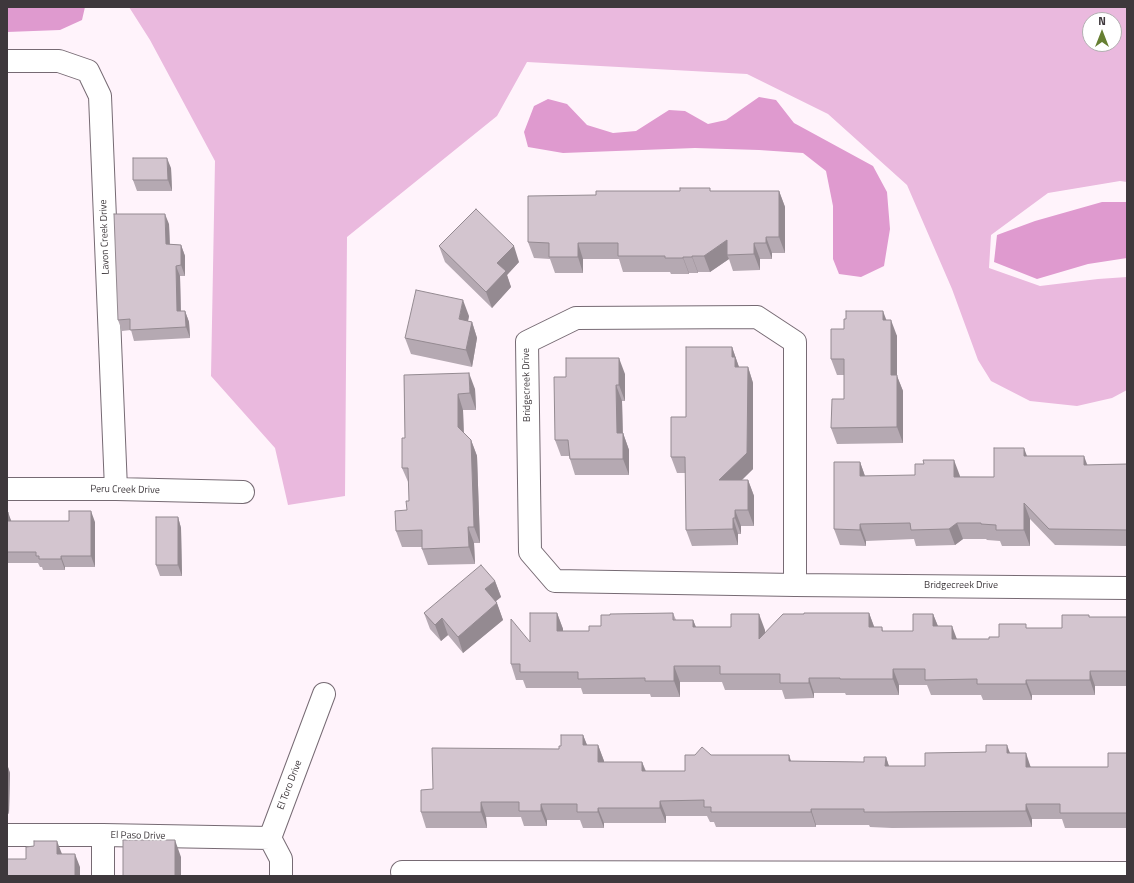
<!DOCTYPE html>
<html>
<head>
<meta charset="utf-8">
<style>
	body { margin:0 }
	#map { position:relative; width:1134px; height:883px; overflow:hidden; background:#fff3fb; font-family:"Titillium Web",sans-serif }
	canvas { display:block }
	.frame { position:absolute; inset:0; border:8px solid #3e383c; pointer-events:none }
	.north { position:absolute; left:1082px; top:12px; width:40px; height:40px; box-sizing:border-box; background:#fff; border:1px solid #b2afb1; border-radius:50%; rotate:0deg; font-size:11px; font-weight:700; line-height:16px; text-align:center; color:#3e383c }
	.north::after { content:''; display:block; margin:auto; width:14px; height:18px; background:#667f32; clip-path:polygon(50% 0,100% 100%,50% 72%,0 100%) }
</style>
</head>
<body>
<div id="map">
<canvas width="1134" height="883"></canvas>
<div class="frame"></div>
<div class="north">N</div>
</div>
<script>
const g = document.querySelector('canvas').getContext('2d');
g.lineJoin = 'round';
function fill(path, color) { g.fillStyle = color; g.fill(path, 'evenodd'); }
const shape = rows => new Path2D(rows.map(r => 'M' + r).join(''));
function strokePath(path, color, width, dash) { g.strokeStyle = color; g.lineWidth = width; g.lineCap = dash ? 'butt' : 'round'; g.setLineDash(dash || []); g.stroke(path); }
function write(font, color, halo, rows, align = 'center') {
  g.font = font + ' "Titillium Web",sans-serif'; g.lineWidth = 3.5; g.setLineDash([]); g.textBaseline = 'middle'; g.strokeStyle = halo; g.fillStyle = color; for (const [text, x, y, turn = 0] of rows) {
    g.save(); g.translate(x, y); g.rotate((+turn || 0) * Math.PI / 180); g.textAlign = isNaN(turn) ? turn : align; if (halo) g.strokeText(text, 0, 0); g.fillText(text, 0, 0); g.restore();
  }
}
fill(shape([
	[129,7,1127,7,1127,182,1120,181,1048,193,991,235,989,268,1040,286,1098,279,1127,277,1127,390,1112,398,1077,406,1030,401,991,381,978,360,952,289,907,185,828,114,747,74,527,62,497,116,347,237,345,496,288,505,275,448,211,376,215,161,150,40],
	[1090,20,1114,20,1114,44,1090,44]
]), '#eab9de');
fill(shape([
	[7,7,85,7,82,20,60,30,7,32],
	[759,97,776,100,794,123,873,166,887,192,890,229,884,266,861,277,839,274,833,259,833,206,826,171,803,153,759,150,695,148,563,153,528,147,524,132,534,106,548,99,567,104,587,125,613,133,636,131,669,110,685,111,708,124,726,120],
	[1102,202,1127,202,1127,258,1088,264,1037,279,994,262,997,235,1035,221]
]), '#df9acf');
const minor = shape([
	[7,61,59,61,88,71,100,96,116,489],
	[757,317,795,342,795,585,555,581,530,552,527,342,576,318,757,317],
	[7,489,116,489,243,492],
	[795,585,1127,588],
	[7,835,103,835,270,838],
	[103,835,103,876],
	[402,872,1127,873],
	[281,876,281,859,270,838,324,694]
]);
strokePath(minor, '#766a73', 24);
strokePath(minor, '#fff', 22);
fill(shape([
	[171,168,172,191,137,191,133,180],
	[711,191,779,191,785,207,785,253,772,253,772,259,760,259,760,270,733,271,729,259,710,272,698,272,698,273,689,273,689,274,671,274,670,272,623,272,619,259,583,259,583,273,555,273,550,259,534,258,528,242,596,195],
	[169,224,170,244,181,245,185,256,185,276,180,276,181,311,185,311,189,322,190,338,134,341,131,330,122,331,118,320],
	[439,246,519,262,507,275,511,287,492,308,445,262],
	[469,316,468,321,472,322,477,338,472,367,411,354,405,338],
	[886,320,897,336,897,376,903,391,903,443,837,444,831,428,844,399,844,375,837,375,831,359,844,329],
	[732,347,739,367,748,367,753,383,753,469,742,480,748,480,754,496,754,526,741,526,741,534,738,534,738,545,692,546,686,530,686,473,677,473,671,457,686,417],
	[625,374,625,401,622,401,623,433,629,450,629,475,575,475,570,459,569,456,561,456,555,440,566,377],
	[404,375,475,389,476,410,463,410,464,433,471,440,477,456,480,543,474,543,475,564,428,565,422,549,422,547,402,547,396,531,407,510,409,501,409,484,402,468,405,438],
	[1027,456,1088,465,1127,464,1127,546,1055,545,1030,519,1030,546,1002,546,1000,541,987,540,986,539,963,539,955,545,916,546,914,539,866,541,866,546,840,545,834,529,860,462,865,476,994,477],
	[7,512,11,521,95,522,95,567,65,567,65,570,43,570,42,567,40,567,38,563,7,563],
	[178,517,181,528,182,576,160,576,156,565],
	[495,581,501,597,496,601,503,620,463,653,448,635,441,641,430,629,424,613],
	[557,613,563,629,563,631,589,631,601,626,673,613,676,620,693,620,696,627,765,630,765,633,869,613,874,627,882,627,883,631,913,631,933,614,938,626,957,639,989,639,999,637,1027,628,1062,628,1090,617,1127,617,1127,686,1095,686,1095,695,1032,695,1032,700,983,700,981,695,931,695,927,685,899,685,899,695,846,695,845,693,814,693,814,698,785,699,782,690,725,690,722,682,680,682,680,697,651,697,650,694,583,694,581,688,526,688,523,680,516,680,511,664],
	[583,735,587,745,598,745,604,761,604,762,642,762,646,771,685,771,711,755,791,761,864,762,886,757,889,766,925,766,1010,753,1031,767,1108,767,1127,753,1127,828,1065,828,1062,819,1032,819,1032,827,892,828,870,827,869,825,816,825,816,827,716,827,714,822,710,822,707,816,666,816,666,823,604,823,604,828,583,828,580,820,547,820,547,826,524,826,521,817,486,817,487,828,426,828,421,812,433,789,559,749,561,746],
	[7,764,10,773,9,814,7,813]
]), '#b5a9b2');
fill(shape([
	[167,158,171,168,172,191,168,180],
	[779,191,785,207,785,253,779,237],
	[165,214,169,224,170,255,166,244],
	[766,237,772,253,772,259,766,243],
	[727,240,727,255,729,259,710,272,704,256],
	[578,243,583,259,583,273,578,257],
	[754,243,760,259,760,270,754,254],
	[181,245,185,256,185,276,181,265],
	[514,246,519,262,507,275,511,287,492,308,486,292,497,263],
	[692,256,698,272,698,273,692,257],
	[683,257,689,273,689,274,683,258],
	[176,266,180,276,181,322,177,311],
	[463,300,469,316,465,335,459,319],
	[185,311,189,322,190,338,186,327],
	[883,311,889,327,883,320],
	[891,320,897,336,897,376,903,391,903,443,897,427,891,375],
	[472,322,477,338,472,367,466,350],
	[732,347,741,373,741,383,732,357],
	[619,358,625,374,625,401,619,385],
	[748,367,753,383,753,469,725,496,719,480],
	[469,373,475,389,476,410,470,393],
	[616,385,622,401,623,450,617,433],
	[458,394,463,410,464,444,458,427],
	[623,433,629,450,629,475,623,459],
	[471,440,477,456,480,543,474,527],
	[1024,448,1030,464,1024,456],
	[1084,456,1090,472,1084,465],
	[954,460,960,476,960,493,954,477],
	[860,462,866,479,860,476],
	[748,480,754,496,754,526,748,510],
	[1024,503,1030,519,1030,546,1024,530],
	[735,510,741,526,741,534,735,518],
	[91,511,95,522,95,567,91,556],
	[8,512,12,523,8,521],
	[178,517,181,528,182,576,178,565],
	[733,518,738,534,738,545,733,529],
	[957,523,963,539,955,545,949,529],
	[860,524,866,541,866,546,860,530],
	[468,527,474,543,475,564,469,547],
	[61,556,65,567,65,570,61,559],
	[495,581,501,597,491,605,485,589],
	[497,603,503,620,463,653,458,637],
	[557,613,563,629,563,647,557,631],
	[869,613,875,629,869,627],
	[759,614,765,630,765,654,759,639],
	[933,614,939,629,933,626],
	[442,618,448,635,441,641,435,625],
	[693,620,699,635,693,627],
	[952,626,958,642,952,639],
	[674,666,680,682,680,697,674,681],
	[893,669,899,685,899,695,893,679],
	[1090,671,1095,686,1095,695,1090,680],
	[809,678,814,693,814,698,809,683],
	[1026,680,1032,695,1032,700,1026,684],
	[583,735,589,750,583,745],
	[598,745,604,761,604,778,598,762],
	[1007,745,1013,761,1007,753],
	[1026,753,1031,768,1026,767],
	[789,755,794,770,789,761],
	[886,757,891,773,885,766],
	[642,762,648,778,642,771],
	[7,764,10,773,9,814,7,807],
	[660,801,666,816,666,823,660,808],
	[481,802,486,817,487,828,481,812],
	[541,804,547,820,547,826,541,811],
	[1026,804,1032,819,1032,827,1026,811],
	[598,808,604,823,604,828,598,812],
	[811,809,816,825,816,827,811,812],
	[175,840,181,857,181,876,175,876],
	[57,841,62,854,57,854],
	[75,854,80,867,80,876,75,876]
]), '#948a91');
const building = shape([
	[133,158,167,158,168,180,133,180,133,158],
	[680,188,710,188,710,191,779,191,779,237,766,237,766,243,754,243,754,254,727,255,727,240,704,256,692,256,692,257,683,257,683,258,665,258,665,256,618,256,618,243,578,243,578,257,549,257,549,243,528,242,528,196,596,195,596,191,680,191,680,188],
	[476,209,514,246,497,263,506,271,486,292,439,246,476,209],
	[114,214,165,214,166,244,181,245,181,265,176,266,177,311,185,311,186,327,130,330,130,319,118,320,114,214],
	[416,290,463,300,459,319,472,322,466,350,405,338,416,290],
	[846,311,883,311,883,320,891,320,891,375,897,375,897,427,831,428,832,399,844,399,844,359,831,359,831,329,844,329,844,319,846,319,846,311],
	[686,347,732,347,732,357,735,357,735,367,748,367,747,453,719,480,748,480,748,510,735,510,735,518,733,518,733,529,686,530,685,457,671,457,671,417,686,417,686,347],
	[566,358,619,358,619,385,616,385,617,433,623,433,623,459,570,459,568,440,555,440,554,377,566,377,566,358],
	[469,373,470,393,458,394,458,427,471,440,474,527,468,527,469,547,422,549,422,530,396,531,395,511,407,510,406,501,409,501,408,468,402,468,402,438,405,438,404,375,469,373],
	[994,448,1024,448,1024,456,1084,456,1084,465,1127,464,1127,530,1049,529,1024,503,1024,530,996,530,996,525,981,524,981,523,957,523,949,529,911,530,910,523,860,524,860,530,834,529,834,462,860,462,860,476,915,475,915,464,924,464,923,460,954,460,954,477,994,477,994,448],
	[69,511,91,511,91,556,61,556,61,559,39,559,39,556,36,556,36,552,7,552,7,512,8,512,8,521,69,521,69,511],
	[156,517,178,517,178,565,156,565,156,517],
	[481,565,495,581,485,589,497,603,458,637,442,618,435,625,424,613,481,565],
	[530,613,557,613,557,631,589,631,589,626,601,626,601,615,610,615,610,614,673,613,673,620,693,620,693,627,731,627,731,614,759,614,759,639,783,614,804,614,804,613,869,613,869,627,882,627,882,631,913,631,913,614,933,614,933,626,952,626,952,639,989,639,989,637,999,637,999,624,1026,624,1026,628,1062,628,1062,615,1089,615,1089,617,1127,617,1127,671,1090,671,1090,680,1026,680,1026,684,977,684,977,679,925,680,925,669,893,669,893,679,840,679,840,678,809,678,809,683,780,683,780,674,720,674,720,666,674,666,674,681,645,681,645,678,578,679,578,672,520,672,520,664,511,664,511,619,530,642,530,613],
	[561,735,583,735,583,745,598,745,598,762,642,762,642,771,685,771,685,755,695,755,702,747,711,755,789,755,789,761,864,762,864,757,886,757,885,766,925,766,925,753,986,752,986,745,1007,745,1007,753,1026,753,1026,767,1108,767,1108,753,1127,753,1127,813,1060,813,1060,804,1026,804,1026,811,887,812,864,812,864,809,811,809,811,812,711,812,711,807,704,807,704,800,660,801,660,808,598,808,598,812,577,812,577,804,541,804,541,811,519,811,519,802,481,802,481,812,421,812,421,790,433,789,432,748,559,749,559,746,561,746,561,735],
	[123,840,175,840,175,876,123,876,123,840],
	[34,841,57,841,57,854,75,854,75,876,7,876,7,859,26,859,26,847,34,846,34,841]
]);
fill(building, '#d3c5cf');
strokePath(building, '#948a91', 1);
write('10px', '#3e383c', '#fff', [
	["Lavon Creek Drive",105,237,-92],
	["Bridgecreek Drive",527,385,-91],
	["Peru Creek Drive",125,490,1],
	["Bridgecreek Drive",961,586],
	["El Toro Drive",290,785,-69],
	["El Paso Drive",138,836,1]
]);
</script>
</body>
</html>
